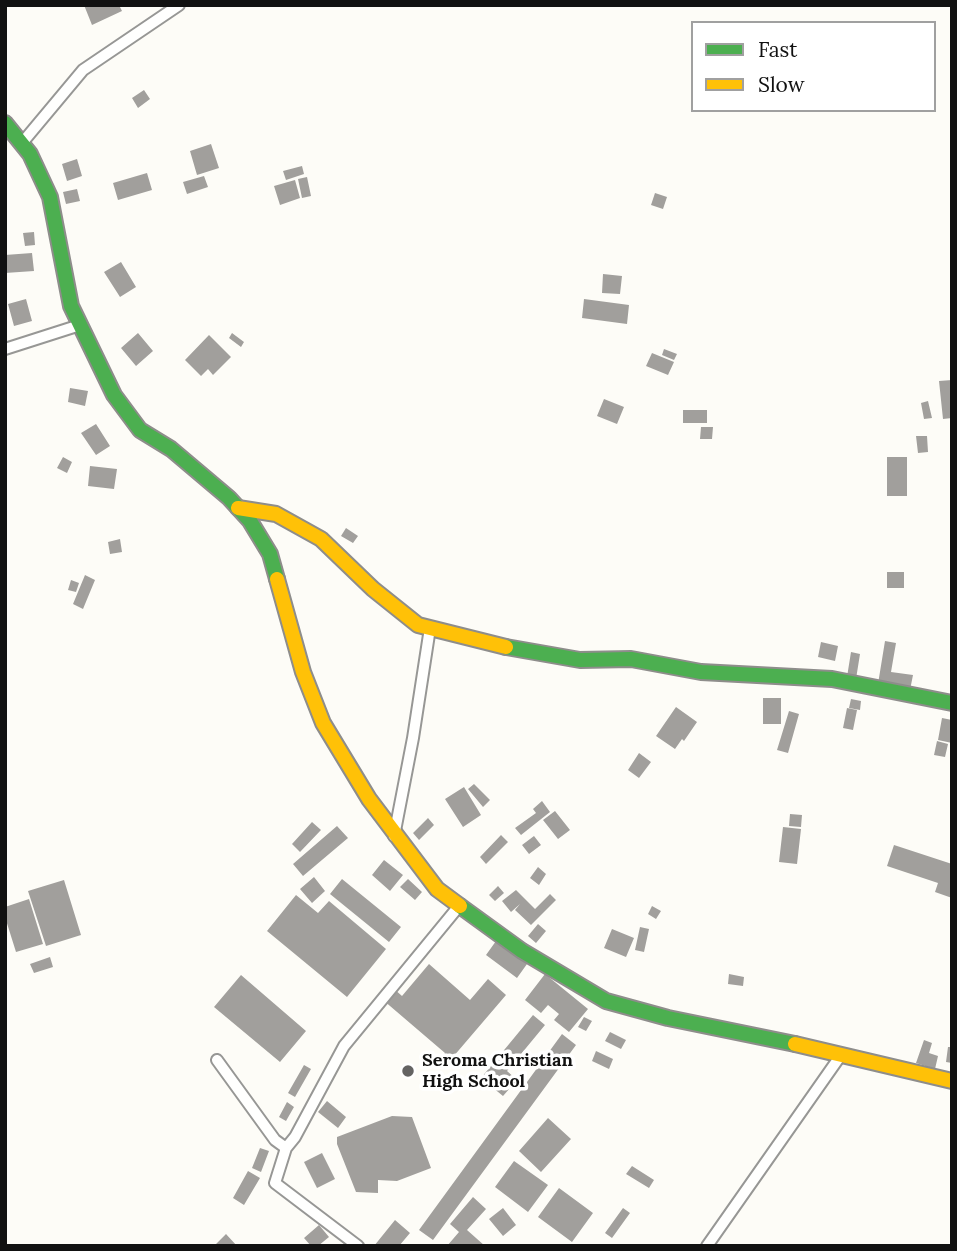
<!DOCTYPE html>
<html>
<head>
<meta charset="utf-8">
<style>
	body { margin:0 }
	#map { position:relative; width:957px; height:1251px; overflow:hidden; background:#fdfcf7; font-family:Lora,serif }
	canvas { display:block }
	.frame { position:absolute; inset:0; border:7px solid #111; pointer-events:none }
	.legend { position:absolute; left:691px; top:21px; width:245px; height:91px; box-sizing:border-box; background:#fff; border:2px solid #a0a0a0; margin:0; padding:9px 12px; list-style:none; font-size:21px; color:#111 }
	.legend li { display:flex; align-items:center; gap:14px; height:35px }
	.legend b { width:35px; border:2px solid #a0a0a0 }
</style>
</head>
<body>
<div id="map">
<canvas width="957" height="1251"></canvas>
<div class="frame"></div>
<ul class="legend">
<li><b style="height:9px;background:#4caf50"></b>Fast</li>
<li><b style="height:9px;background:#ffc107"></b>Slow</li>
</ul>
</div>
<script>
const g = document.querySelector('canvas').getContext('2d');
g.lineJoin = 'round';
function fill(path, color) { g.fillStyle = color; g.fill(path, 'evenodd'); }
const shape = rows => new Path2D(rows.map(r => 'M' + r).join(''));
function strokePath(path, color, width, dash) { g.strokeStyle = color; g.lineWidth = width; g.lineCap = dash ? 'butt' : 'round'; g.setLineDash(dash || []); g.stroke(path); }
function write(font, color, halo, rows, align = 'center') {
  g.font = font + ' Lora,serif'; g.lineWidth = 7; g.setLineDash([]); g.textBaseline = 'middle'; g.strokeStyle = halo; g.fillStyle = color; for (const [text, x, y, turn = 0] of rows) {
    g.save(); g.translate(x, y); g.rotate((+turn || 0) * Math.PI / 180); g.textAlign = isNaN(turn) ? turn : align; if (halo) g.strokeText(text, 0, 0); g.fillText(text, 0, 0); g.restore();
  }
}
fill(shape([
	[84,5,119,5,122,11,92,25],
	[144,90,150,99,138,108,132,98],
	[211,144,219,168,197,175,190,151],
	[77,159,82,176,67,181,62,164],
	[302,166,304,174,286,180,283,171],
	[147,173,152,190,118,200,113,183],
	[204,176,208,187,187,194,183,182],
	[307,177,311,196,302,198,298,179],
	[295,180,300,198,280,205,274,186],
	[77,189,80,201,66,204,63,192],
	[655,193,667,197,663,209,651,205],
	[34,232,35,245,25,246,23,233],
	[32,253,34,271,5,273,5,255],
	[121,262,136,287,120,297,104,272],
	[603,274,622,276,620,294,602,293],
	[26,299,32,321,14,326,8,304],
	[584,299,629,305,627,324,582,318],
	[138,333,153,351,136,366,121,348],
	[232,333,244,342,241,347,229,338],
	[209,335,231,357,213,375,208,369,201,376,185,360],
	[664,349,677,354,674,360,662,355],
	[652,353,674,362,668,375,646,366],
	[952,380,952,418,943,419,939,381],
	[70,388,88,391,85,406,68,402],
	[604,399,624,407,617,424,597,416],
	[928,401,932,418,924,419,921,403],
	[683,410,707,410,707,423,683,423],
	[96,424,110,446,96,455,81,433],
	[701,427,713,427,712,439,700,439],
	[916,436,927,436,928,452,918,453],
	[63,457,72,462,67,473,57,468],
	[887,457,907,457,907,496,887,496],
	[90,466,117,469,114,489,88,486],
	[346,528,358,536,353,543,341,536],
	[120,539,122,552,110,554,108,542],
	[887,572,904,572,904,588,887,588],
	[85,575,95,580,83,609,73,604],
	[71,580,79,583,76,592,68,590],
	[885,641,896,643,891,672,913,675,910,690,878,684],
	[821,642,838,646,835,661,818,657],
	[851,652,860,654,856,679,847,677],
	[763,698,781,698,781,724,763,724],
	[851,699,861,701,860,710,849,708],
	[676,707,697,722,684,741,682,739,675,749,656,736],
	[847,708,857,710,853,730,843,728],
	[789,711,799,714,788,753,777,750],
	[942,718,952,720,952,743,938,740],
	[937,741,948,744,945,757,934,755],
	[639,753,651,762,639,778,628,770],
	[474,784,490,800,483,807,468,789],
	[464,787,481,815,463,827,445,799],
	[542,801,550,812,521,835,515,828,536,813,533,809],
	[555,811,570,830,558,839,543,820],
	[790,814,802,815,801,827,789,826],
	[428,818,434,825,419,840,413,833],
	[312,822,321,830,300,852,292,844],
	[337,826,348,838,303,876,293,864],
	[783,827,801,829,797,864,779,862],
	[501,835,508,842,486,864,480,857],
	[534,836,541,845,529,854,522,845],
	[894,845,952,864,952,898,935,892,938,883,887,866],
	[384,860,403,875,390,891,372,875],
	[538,867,546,874,539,885,530,878],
	[314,877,325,891,312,903,300,889],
	[342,879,401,927,389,942,330,894],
	[408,879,422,892,415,900,400,887],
	[64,880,81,935,46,946,28,891],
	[498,886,504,893,495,901,489,895],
	[516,890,535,909,550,894,556,900,531,925,515,910,520,904,511,912,502,901],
	[296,895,318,913,329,901,386,949,347,997,267,931],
	[29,899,43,944,16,952,5,917,5,907],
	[652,906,661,911,656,919,648,914],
	[538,924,546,931,536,943,528,936],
	[640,927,649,929,644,952,635,950],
	[612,929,634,938,626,957,604,948],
	[496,941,527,964,517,978,486,955],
	[50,957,53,967,34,973,30,964],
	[429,964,470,1000,488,979,506,995,447,1064,441,1059,445,1053,383,1000,393,988,402,996],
	[545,974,588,1009,569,1032,554,1020,559,1014,548,1005,541,1013,525,1000],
	[729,974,744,977,743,986,728,984],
	[241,975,306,1031,280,1062,214,1007],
	[533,1015,545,1025,507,1071,517,1080,503,1096,481,1078],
	[584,1017,592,1021,586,1031,578,1027],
	[610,1032,626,1040,621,1049,605,1041],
	[562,1034,576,1045,433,1240,419,1230],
	[924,1040,932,1043,929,1053,938,1056,935,1069,916,1063],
	[948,1047,952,1047,952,1063,946,1062],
	[596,1051,613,1059,609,1069,592,1061],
	[304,1065,311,1069,295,1097,288,1093],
	[327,1101,346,1117,338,1128,318,1112],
	[287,1102,294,1107,286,1121,279,1117],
	[392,1116,412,1117,431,1168,397,1181,378,1180,378,1193,356,1192,337,1144,337,1137],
	[548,1118,571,1139,541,1172,519,1151],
	[260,1148,269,1151,261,1172,252,1168],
	[322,1153,335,1179,317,1188,304,1162],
	[514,1161,548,1185,528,1212,495,1187],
	[632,1166,654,1180,649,1188,626,1174],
	[248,1171,260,1178,244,1205,233,1198],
	[559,1188,593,1213,572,1242,538,1217],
	[473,1197,486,1209,467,1230,485,1246,447,1246,459,1232,450,1224],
	[503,1208,516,1225,503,1236,489,1219],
	[623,1208,630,1213,612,1238,605,1233],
	[395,1220,410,1233,399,1246,374,1246],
	[319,1225,329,1237,318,1246,311,1246,304,1238],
	[226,1234,237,1246,214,1246]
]), '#a19f9c');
const street = shape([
	[22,143,83,70,179,5],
	[5,349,80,325],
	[394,836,413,738,430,628],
	[217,1060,275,1140,286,1148],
	[358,1246,275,1183,286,1148,295,1137,344,1046,459,906],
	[707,1246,841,1055]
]);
const fast = shape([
	[5,123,30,154,50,197,71,306,114,395,140,430,171,449,229,498,250,521,270,554,277,579],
	[506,647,580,660,631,659,701,672,832,679,952,703],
	[460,906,522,951,606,1001,668,1018,795,1044]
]);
const slow = shape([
	[238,508,276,514,321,539,373,589,418,625,506,647],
	[277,579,303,672,323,723,369,799,437,889,460,906],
	[795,1044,952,1081]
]);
strokePath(street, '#979795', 14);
strokePath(fast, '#8e8d8b', 18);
strokePath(slow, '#8e8d8b', 18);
strokePath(street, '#fffffe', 10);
strokePath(fast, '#4caf50', 14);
strokePath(slow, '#ffc107', 14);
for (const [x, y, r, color] of [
	[408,1071,7,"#646362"]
]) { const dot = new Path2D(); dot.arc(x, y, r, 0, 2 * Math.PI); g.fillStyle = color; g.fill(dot); strokePath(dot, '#fff', 2.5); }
write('bold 18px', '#111', '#fff', [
	["Seroma Christian",422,1061],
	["High School",422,1082]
], 'left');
</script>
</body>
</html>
